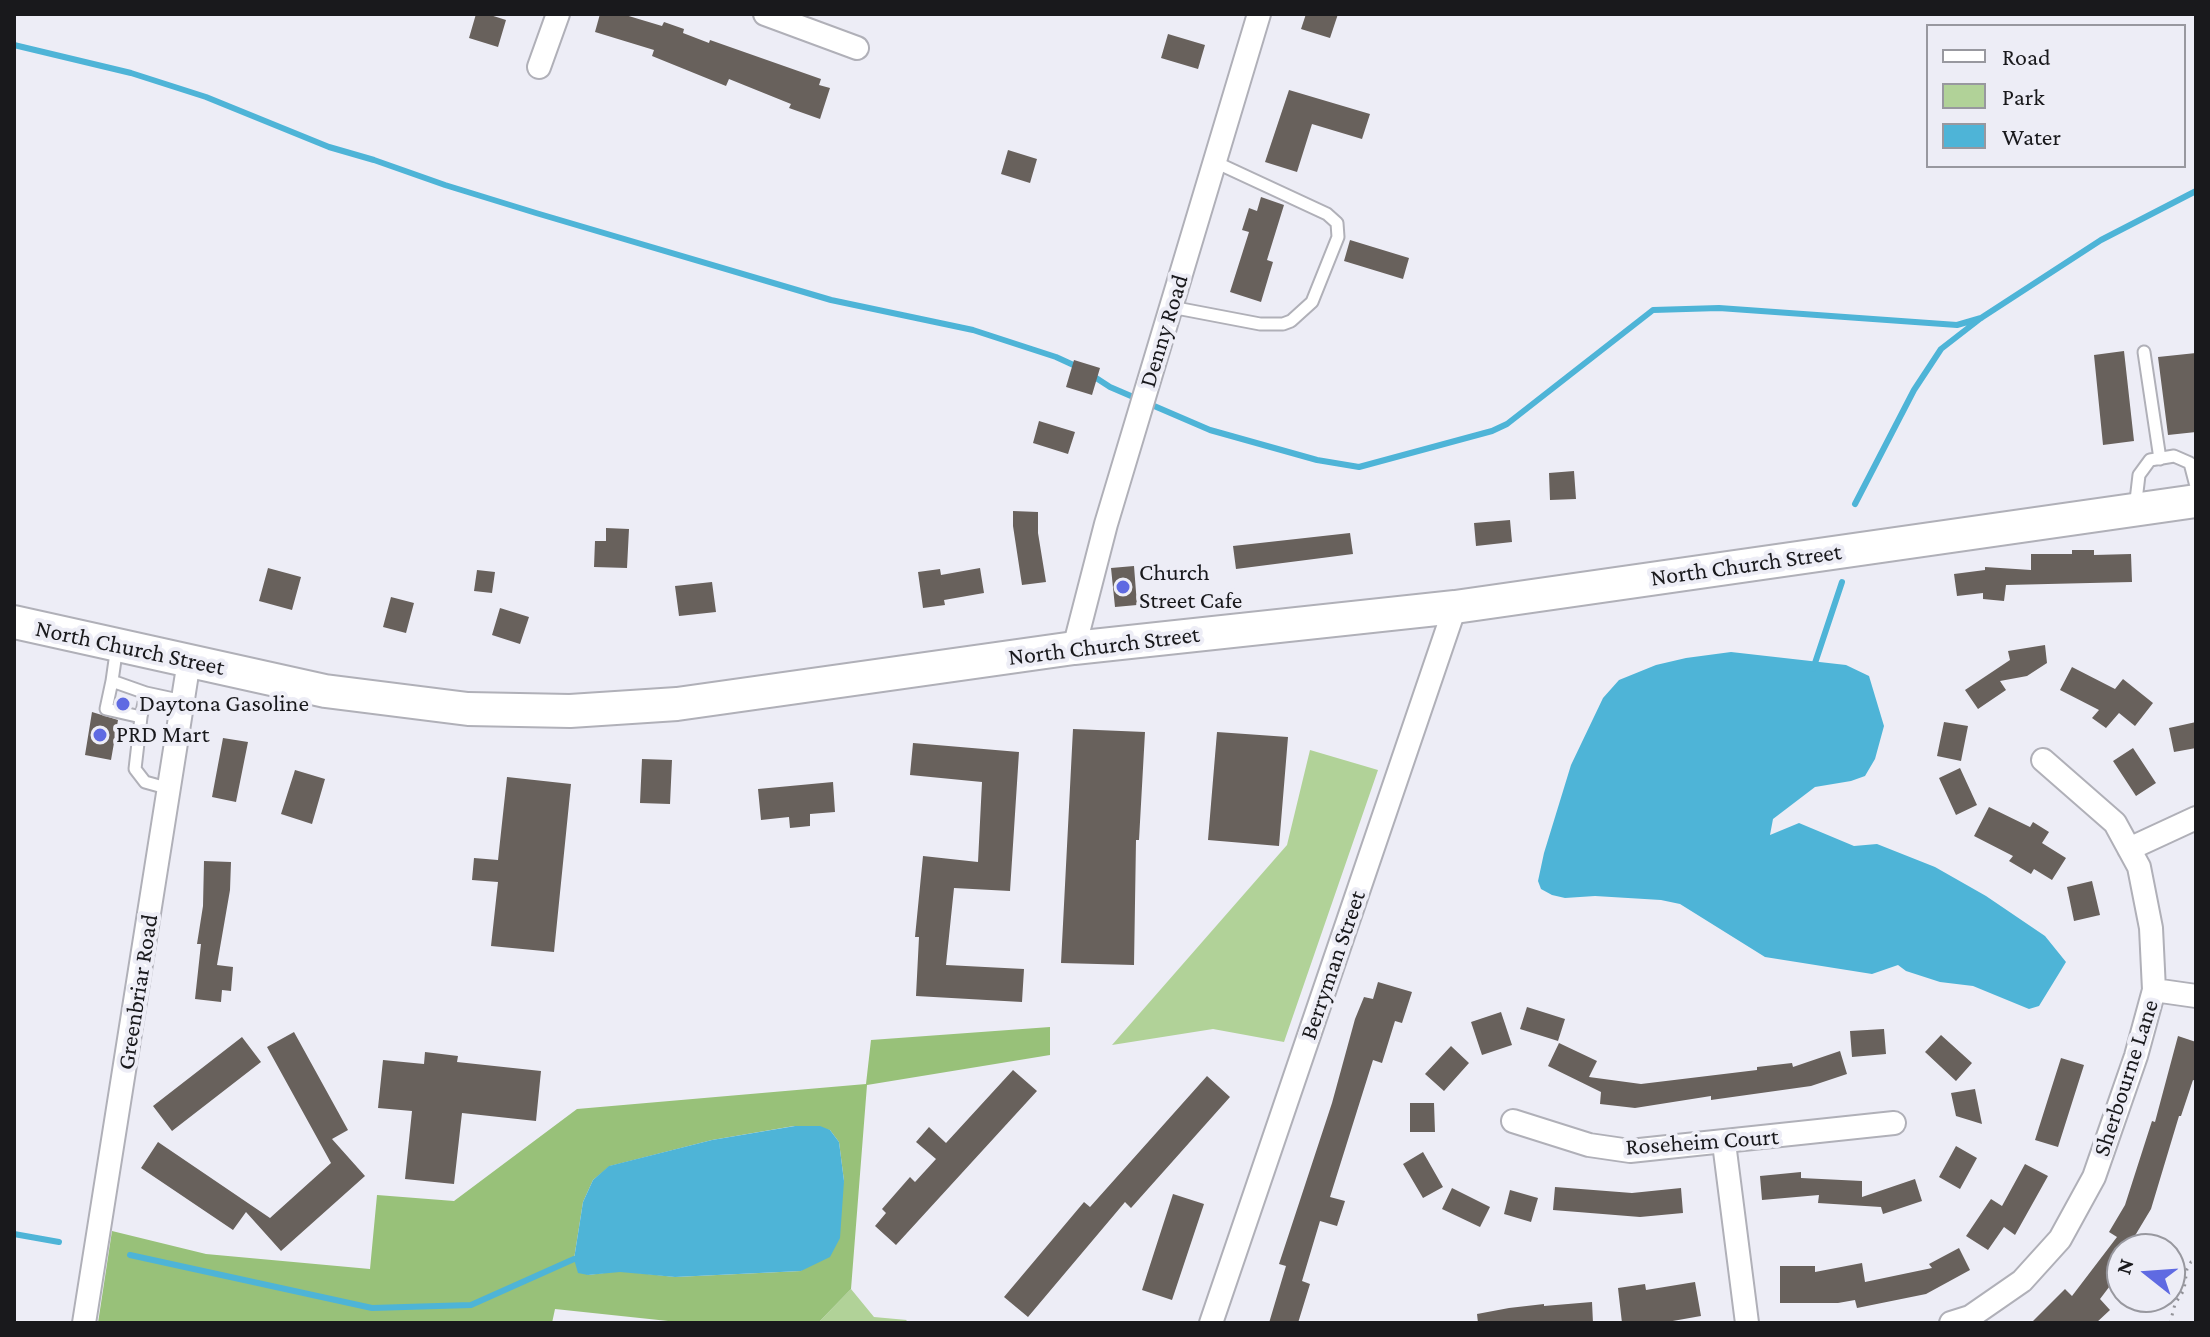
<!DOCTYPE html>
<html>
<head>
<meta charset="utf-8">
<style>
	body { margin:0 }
	#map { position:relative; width:2210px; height:1337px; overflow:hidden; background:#ededf6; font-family:"Crimson Pro",serif }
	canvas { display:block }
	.frame { position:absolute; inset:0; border:16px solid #19191c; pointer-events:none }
	.legend { position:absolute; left:1926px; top:24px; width:260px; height:144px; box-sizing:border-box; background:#ededf6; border:2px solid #98989f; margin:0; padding:10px 14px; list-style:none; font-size:24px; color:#19191c }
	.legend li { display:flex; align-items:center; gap:16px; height:40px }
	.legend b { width:40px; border:2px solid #98989f }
	.north { position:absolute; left:2106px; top:1233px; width:80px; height:80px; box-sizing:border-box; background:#ededf6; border:2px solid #98989f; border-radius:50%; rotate:287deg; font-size:22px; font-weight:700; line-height:32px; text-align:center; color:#19191c }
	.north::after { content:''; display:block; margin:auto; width:28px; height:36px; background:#5f6ae2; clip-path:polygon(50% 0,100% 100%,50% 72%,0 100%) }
</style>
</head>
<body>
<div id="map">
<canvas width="2210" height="1337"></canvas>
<div class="frame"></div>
<ul class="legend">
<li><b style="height:10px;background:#fff"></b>Road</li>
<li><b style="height:22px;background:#b1d298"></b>Park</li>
<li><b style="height:22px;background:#4eb4d7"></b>Water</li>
</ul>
<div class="north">N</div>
</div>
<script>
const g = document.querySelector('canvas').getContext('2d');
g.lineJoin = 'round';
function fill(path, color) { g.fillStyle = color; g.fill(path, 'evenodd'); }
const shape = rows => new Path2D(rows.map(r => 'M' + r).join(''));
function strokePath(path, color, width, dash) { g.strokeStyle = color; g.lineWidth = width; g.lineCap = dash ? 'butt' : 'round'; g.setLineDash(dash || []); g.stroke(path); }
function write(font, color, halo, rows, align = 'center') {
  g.font = font + ' "Crimson Pro",serif'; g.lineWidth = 8; g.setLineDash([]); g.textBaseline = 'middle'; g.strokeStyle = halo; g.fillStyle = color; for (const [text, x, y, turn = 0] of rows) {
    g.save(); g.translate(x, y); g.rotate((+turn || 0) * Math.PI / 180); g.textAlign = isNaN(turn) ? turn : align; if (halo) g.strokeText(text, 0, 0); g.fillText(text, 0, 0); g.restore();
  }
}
fill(shape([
	[1310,750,1378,770,1284,1042,1213,1029,1112,1045,1287,845],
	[851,1289,874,1317,907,1320,904,1323,818,1323]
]), '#b1d298');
fill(shape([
	[1050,1027,1050,1055,867,1085,851,1289,818,1323,687,1323,555,1309,552,1323,98,1323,112,1231,206,1254,370,1269,377,1195,454,1201,577,1109,866,1084,871,1040],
	[794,1126,830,1130,839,1142,844,1181,801,1271,675,1277,620,1271,588,1275,574,1259,583,1202,593,1180,610,1166,712,1140]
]), '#98c179');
fill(shape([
	[1731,652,1846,665,1869,676,1884,726,1875,759,1865,776,1851,781,1815,787,1773,819,1770,835,1799,823,1854,846,1877,844,1935,867,1986,896,2045,936,2066,962,2039,1006,2029,1009,1973,986,1940,982,1906,971,1898,965,1872,974,1765,957,1680,904,1661,900,1595,896,1565,898,1552,895,1541,889,1538,881,1544,853,1571,765,1603,698,1619,680,1656,665,1686,658],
	[795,1126,820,1126,830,1130,839,1142,844,1181,840,1238,830,1257,801,1271,675,1277,620,1272,588,1275,578,1273,574,1259,583,1202,593,1180,609,1166,712,1140]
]), '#4eb4d7');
strokePath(shape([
	[14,45,131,73,206,97,329,147,374,160,445,185,536,213,831,300,973,330,1056,357,1080,368],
	[1090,374,1110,387,1210,430,1317,460,1359,467,1492,431,1507,424,1653,310,1719,308,1957,325,1981,318],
	[1855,504,1914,390,1941,349,1981,318,2101,240,2196,191],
	[1813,669,1842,582],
	[14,1234,59,1242],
	[130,1255,372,1308,471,1305,574,1259]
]), '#4eb4d7', 6);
fill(shape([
	[476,14,487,14,506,20,498,47,469,38],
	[600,14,622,14,662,26,664,22,684,29,683,33,709,43,710,40,821,79,819,85,830,88,820,119,789,108,791,104,729,79,726,86,652,56,654,50,595,32],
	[1306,14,1338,14,1330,38,1301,29],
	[1168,34,1205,45,1198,69,1161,58],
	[1289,90,1370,114,1362,139,1312,124,1297,172,1265,162],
	[1008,150,1037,159,1030,183,1001,174],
	[1261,197,1284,205,1267,260,1273,262,1261,302,1230,292,1249,232,1242,230,1249,208,1257,211],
	[1350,240,1409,258,1403,279,1344,261],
	[2124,351,2134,441,2103,445,2094,355],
	[2196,353,2196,432,2168,435,2158,357],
	[1074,360,1100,368,1092,395,1066,387],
	[1039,421,1075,432,1068,454,1033,443],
	[1574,471,1576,499,1550,500,1549,473],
	[1013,511,1038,512,1038,533,1046,582,1022,585,1013,526],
	[1510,520,1512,542,1476,546,1474,523],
	[606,528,629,529,627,568,594,567,595,541,606,541],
	[1350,533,1353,554,1236,569,1233,546],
	[2072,550,2094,550,2094,555,2131,554,2132,582,2006,585,2004,601,1983,599,1983,593,1957,596,1954,574,1985,570,1985,567,2031,570,2031,554,2072,554],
	[1134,566,1137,605,1115,607,1111,568],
	[268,568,301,577,292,610,259,601],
	[980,568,984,593,944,600,945,605,923,608,918,572,940,569,941,575],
	[477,570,495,572,492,593,474,591],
	[712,582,716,612,679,616,675,586],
	[391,597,414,603,406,633,383,627],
	[500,608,529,617,520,644,492,635],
	[2045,645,2047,663,2027,676,2000,681,2006,690,1978,709,1965,690,2010,660,2008,651],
	[2072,667,2115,689,2123,679,2153,703,2135,726,2119,713,2106,728,2092,718,2099,710,2060,690],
	[92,712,118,720,111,760,85,755],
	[1944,722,1968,726,1961,761,1937,756],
	[2196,722,2196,748,2174,752,2169,728],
	[1073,729,1145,732,1139,840,1136,840,1134,965,1061,963],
	[1217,732,1288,737,1279,846,1208,840],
	[223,738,248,742,236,802,212,797],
	[913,743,1019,752,1010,891,954,888,946,965,1024,969,1022,1002,916,996,919,937,915,937,923,856,978,862,982,782,910,775],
	[2133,748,2156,783,2136,796,2113,761],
	[642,759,672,760,670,804,640,803],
	[1960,768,1977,805,1956,815,1939,778],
	[295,770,325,779,312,824,281,814],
	[507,777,571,784,554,952,491,946,498,882,472,880,474,858,498,860],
	[833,782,835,812,810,814,810,826,790,828,789,817,761,820,758,789],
	[1989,807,2030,827,2033,822,2049,832,2042,843,2066,858,2052,880,2034,869,2031,874,2009,861,2013,856,1974,836],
	[204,861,231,862,230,890,217,965,233,967,231,991,222,990,221,1002,195,999,201,944,197,944,203,906],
	[2092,881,2100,915,2074,921,2067,887],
	[1378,982,1412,992,1402,1023,1395,1021,1382,1063,1373,1060,1330,1197,1345,1201,1337,1226,1320,1221,1302,1281,1310,1284,1298,1323,1269,1323,1286,1266,1279,1264,1332,1103,1355,1019,1364,997,1373,999],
	[1527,1007,1565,1019,1558,1041,1520,1029],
	[1501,1012,1512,1045,1482,1055,1471,1022],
	[1884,1029,1886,1054,1852,1057,1850,1031],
	[294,1032,348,1130,332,1139,365,1176,281,1251,246,1212,233,1230,141,1168,158,1142,270,1218,331,1163,267,1047],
	[1941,1035,1972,1063,1956,1081,1925,1052],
	[2178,1036,2196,1042,2196,1081,2193,1080,2181,1116,2179,1116,2151,1209,2127,1249,2122,1249,2122,1270,2100,1299,2110,1310,2096,1323,2031,1323,2065,1289,2072,1296,2117,1237,2109,1232,2125,1205,2152,1121,2155,1122],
	[242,1037,261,1062,172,1131,153,1106],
	[1559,1043,1597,1061,1589,1077,1641,1084,1757,1070,1757,1067,1792,1063,1793,1067,1840,1051,1847,1074,1811,1086,1711,1100,1711,1096,1635,1108,1600,1104,1601,1092,1548,1066],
	[1451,1046,1469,1063,1444,1091,1425,1074],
	[425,1052,458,1056,457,1062,541,1071,536,1121,462,1113,454,1184,405,1179,412,1111,378,1108,383,1060,424,1064],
	[2061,1058,2084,1065,2058,1147,2035,1140],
	[1013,1070,1037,1091,896,1245,875,1226,886,1213,882,1209,910,1177,915,1182,936,1159,916,1142,929,1127,946,1143],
	[1207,1076,1230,1097,1131,1208,1125,1202,1028,1317,1004,1297,1084,1202,1090,1207],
	[1975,1089,1982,1124,1956,1116,1951,1093],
	[1410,1103,1434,1103,1435,1132,1410,1132],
	[1956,1146,1977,1158,1960,1189,1939,1177],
	[1423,1152,1443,1187,1423,1198,1403,1164],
	[2025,1164,2048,1176,2015,1235,2004,1227,1988,1250,1966,1236,1991,1199,2002,1206],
	[1801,1172,1801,1178,1862,1181,1862,1197,1915,1179,1922,1201,1883,1214,1881,1207,1818,1203,1819,1195,1762,1200,1760,1176],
	[1555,1187,1632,1193,1681,1188,1683,1213,1640,1217,1553,1210],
	[1452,1188,1490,1207,1480,1227,1442,1209],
	[1510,1190,1538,1198,1531,1222,1504,1214],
	[1173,1194,1204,1204,1172,1300,1142,1290],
	[1959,1248,1970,1270,1926,1294,1857,1308,1855,1300,1838,1303,1780,1303,1780,1266,1815,1266,1815,1272,1862,1263,1865,1282,1932,1268,1929,1264],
	[1695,1282,1701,1316,1667,1322,1622,1323,1618,1288,1645,1284,1646,1290],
	[1592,1302,1593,1323,1478,1323,1477,1314,1509,1308,1544,1304,1544,1306]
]), '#68615c');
const service = shape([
	[1171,307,1260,324,1283,324,1291,321,1312,302,1338,237,1337,223,1327,214,1215,162],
	[2144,352,2160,459],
	[2135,509,2139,475,2150,460,2174,456,2190,463,2196,486],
	[117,646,112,681,146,693],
	[112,681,106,709,141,717],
	[170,789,145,782,135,769,141,717,146,693,183,701]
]);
const minor = shape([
	[765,14,857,48],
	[539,67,558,14],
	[1074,648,1106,524,1259,14],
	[2129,849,2196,818],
	[2154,990,2196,996],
	[1513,1121,1589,1145,1630,1151,1894,1123],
	[1724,1143,1747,1323],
	[84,1323,189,661],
	[1211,1323,1455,607],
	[1951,1323,1970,1317,2022,1281,2060,1239,2094,1177,2136,1056,2154,990,2151,928,2139,867,2115,823,2043,760]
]);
const secondary = shape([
	[14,622,325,691,468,709,570,711,677,704,1074,648,1455,607,2196,501]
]);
strokePath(service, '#b0b0b8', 15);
strokePath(minor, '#b0b0b8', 26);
strokePath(secondary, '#b0b0b8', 36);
strokePath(shape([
	[2170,1323,2175,1304,2184,1290,2187,1269,2191,1262,2196,1261]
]), '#919197', 3, [2, 6]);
strokePath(service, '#fff', 11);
strokePath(minor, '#fff', 22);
strokePath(secondary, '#fff', 32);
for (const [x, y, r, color] of [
	[1123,587,8,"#5f6ae2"],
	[123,704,8,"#5f6ae2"],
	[100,735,8,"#5f6ae2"]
]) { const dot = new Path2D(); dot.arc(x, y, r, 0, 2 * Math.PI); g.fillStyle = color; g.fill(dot); strokePath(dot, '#ededf6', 3); }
write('24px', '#19191c', '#ededf6', [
	["Denny Road",1164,331,-73],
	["North Church Street",1746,565,-8],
	["North Church Street",1104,646,-7],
	["North Church Street",130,648,12],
	["Berryman Street",1333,965,-71],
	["Greenbriar Road",138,992,-81],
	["Sherbourne Lane",2126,1078,-72],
	["Roseheim Court",1702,1142,-4]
]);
write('24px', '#19191c', '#ededf6', [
	["Church",1139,573],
	["Street Cafe",1139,601],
	["Daytona Gasoline",139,704],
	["PRD Mart",116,735]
], 'left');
</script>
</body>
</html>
